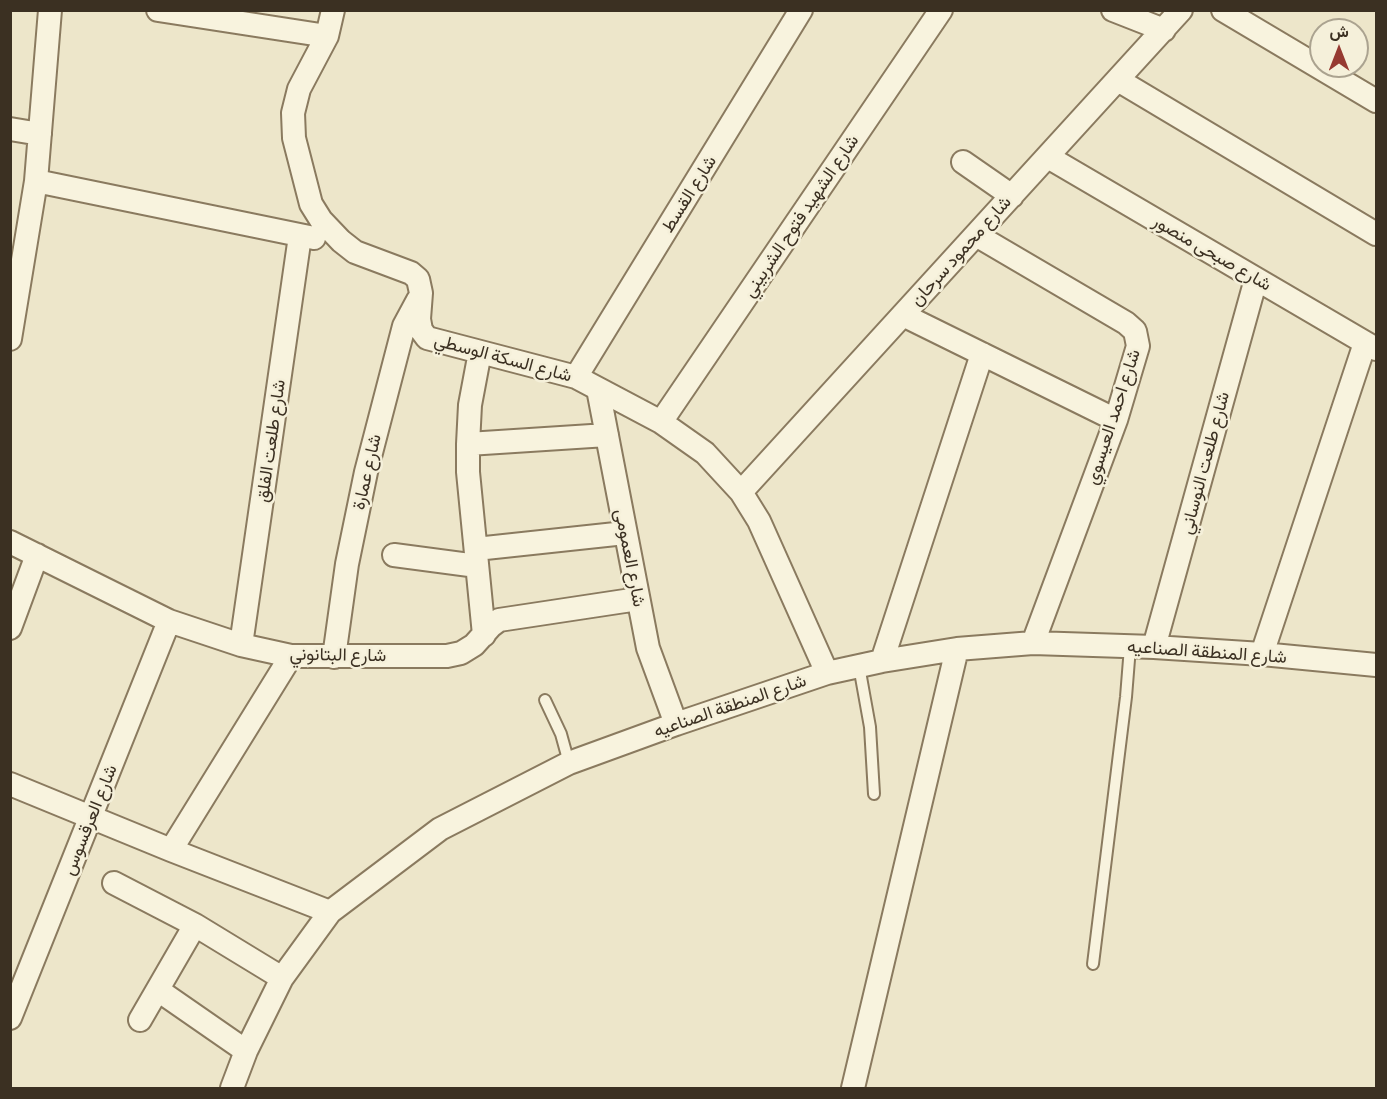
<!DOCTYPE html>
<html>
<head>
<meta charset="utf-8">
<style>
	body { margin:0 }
	#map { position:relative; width:1387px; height:1099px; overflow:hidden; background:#ede6ca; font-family:"Crimson Pro",Vazirmatn,serif }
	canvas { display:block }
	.frame { position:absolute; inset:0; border:12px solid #3b3022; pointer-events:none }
	.north { position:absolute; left:1309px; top:18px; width:60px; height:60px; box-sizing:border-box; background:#f5f0da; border:2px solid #aba390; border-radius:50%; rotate:0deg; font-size:16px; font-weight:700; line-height:24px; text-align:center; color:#3b3022 }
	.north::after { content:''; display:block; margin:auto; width:21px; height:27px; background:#963a31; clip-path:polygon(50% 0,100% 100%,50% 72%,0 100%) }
</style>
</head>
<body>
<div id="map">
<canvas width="1387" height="1099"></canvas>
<div class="frame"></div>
<div class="north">ش</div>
</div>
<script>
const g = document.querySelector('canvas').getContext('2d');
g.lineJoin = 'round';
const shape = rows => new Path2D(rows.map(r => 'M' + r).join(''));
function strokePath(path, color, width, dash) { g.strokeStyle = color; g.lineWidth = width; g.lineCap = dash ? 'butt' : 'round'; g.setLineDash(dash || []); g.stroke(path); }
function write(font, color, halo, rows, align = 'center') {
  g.font = font + ' "Crimson Pro",Vazirmatn,serif'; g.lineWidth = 5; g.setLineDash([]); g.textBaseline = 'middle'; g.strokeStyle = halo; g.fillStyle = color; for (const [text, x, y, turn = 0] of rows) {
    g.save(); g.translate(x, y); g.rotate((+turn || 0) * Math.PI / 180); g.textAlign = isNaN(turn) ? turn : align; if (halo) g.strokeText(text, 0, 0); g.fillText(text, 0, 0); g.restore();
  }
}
const service = shape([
	[859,666,870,727,874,794],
	[545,700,561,734,569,763],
	[1093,964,1126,697,1130,647]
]);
const minor = shape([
	[158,10,327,36],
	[333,10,327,36,299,89,293,113,294,138,311,204,321,220,341,241,355,252,411,273,418,279,421,293,419,319,421,330,427,338,576,377,661,422,705,453,741,492,759,521,827,673],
	[1113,10,1164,30],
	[1223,10,1376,101],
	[1118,80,1376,234],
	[10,129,40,134],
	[1048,157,1376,349],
	[963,162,1012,196],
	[36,181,314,238],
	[976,235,1126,323,1135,331,1138,346,1116,420,1033,643],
	[903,315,1116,420],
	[10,339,36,181,50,10],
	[480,352,470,405,468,444,468,472,484,635],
	[576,377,801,10],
	[598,389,648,648,676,724],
	[661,422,941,10],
	[468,444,607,435],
	[741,492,1181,10],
	[10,542,169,621,241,645,291,656,447,656,461,653,474,645,491,626,499,620,638,599],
	[476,549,625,533],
	[394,555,477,566],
	[10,628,37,555],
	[241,645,300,236],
	[1154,647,1256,279],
	[1262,654,1365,343],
	[334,657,347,564,366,472,404,326,418,300],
	[882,661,982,354],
	[10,784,171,850,330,912],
	[171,850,291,656],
	[114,883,195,925,282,978],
	[158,990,246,1051],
	[10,1018,169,621],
	[140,1020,195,925],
	[232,1088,246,1051,282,978,330,912,440,829,569,763,676,724,827,673,882,661,957,649,1033,643,1154,647,1262,654,1376,665],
	[853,1088,957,649]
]);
strokePath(service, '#8a7a5f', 14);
strokePath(minor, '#8a7a5f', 26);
strokePath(service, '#f8f3de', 10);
strokePath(minor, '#f8f3de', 22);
write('18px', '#3b3022', '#f5f0da', [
	["شارع القسط",689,194,-58],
	["شارع الشهيد فتوح الشربيني",801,216,-56],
	["شارع محمود سرحان",961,251,-48],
	["شارع صبحى منصور",1212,253,30],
	["شارع السكة الوسطي",503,358,15],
	["شارع احمد العيسوي",1113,417,-72],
	["شارع طلعت الفلق",271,441,-82],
	["شارع طلعت النوساني",1205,463,-75],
	["شارع عمارة",367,472,-77],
	["شارع العمومى",630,558,79],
	["شارع المنطقة الصناعيه",1207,652,4],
	["شارع البتانوني",338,655,1],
	["شارع المنطقة الصناعيه",730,706,-19],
	["شارع العرقسوس",90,820,-68]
]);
</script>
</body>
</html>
